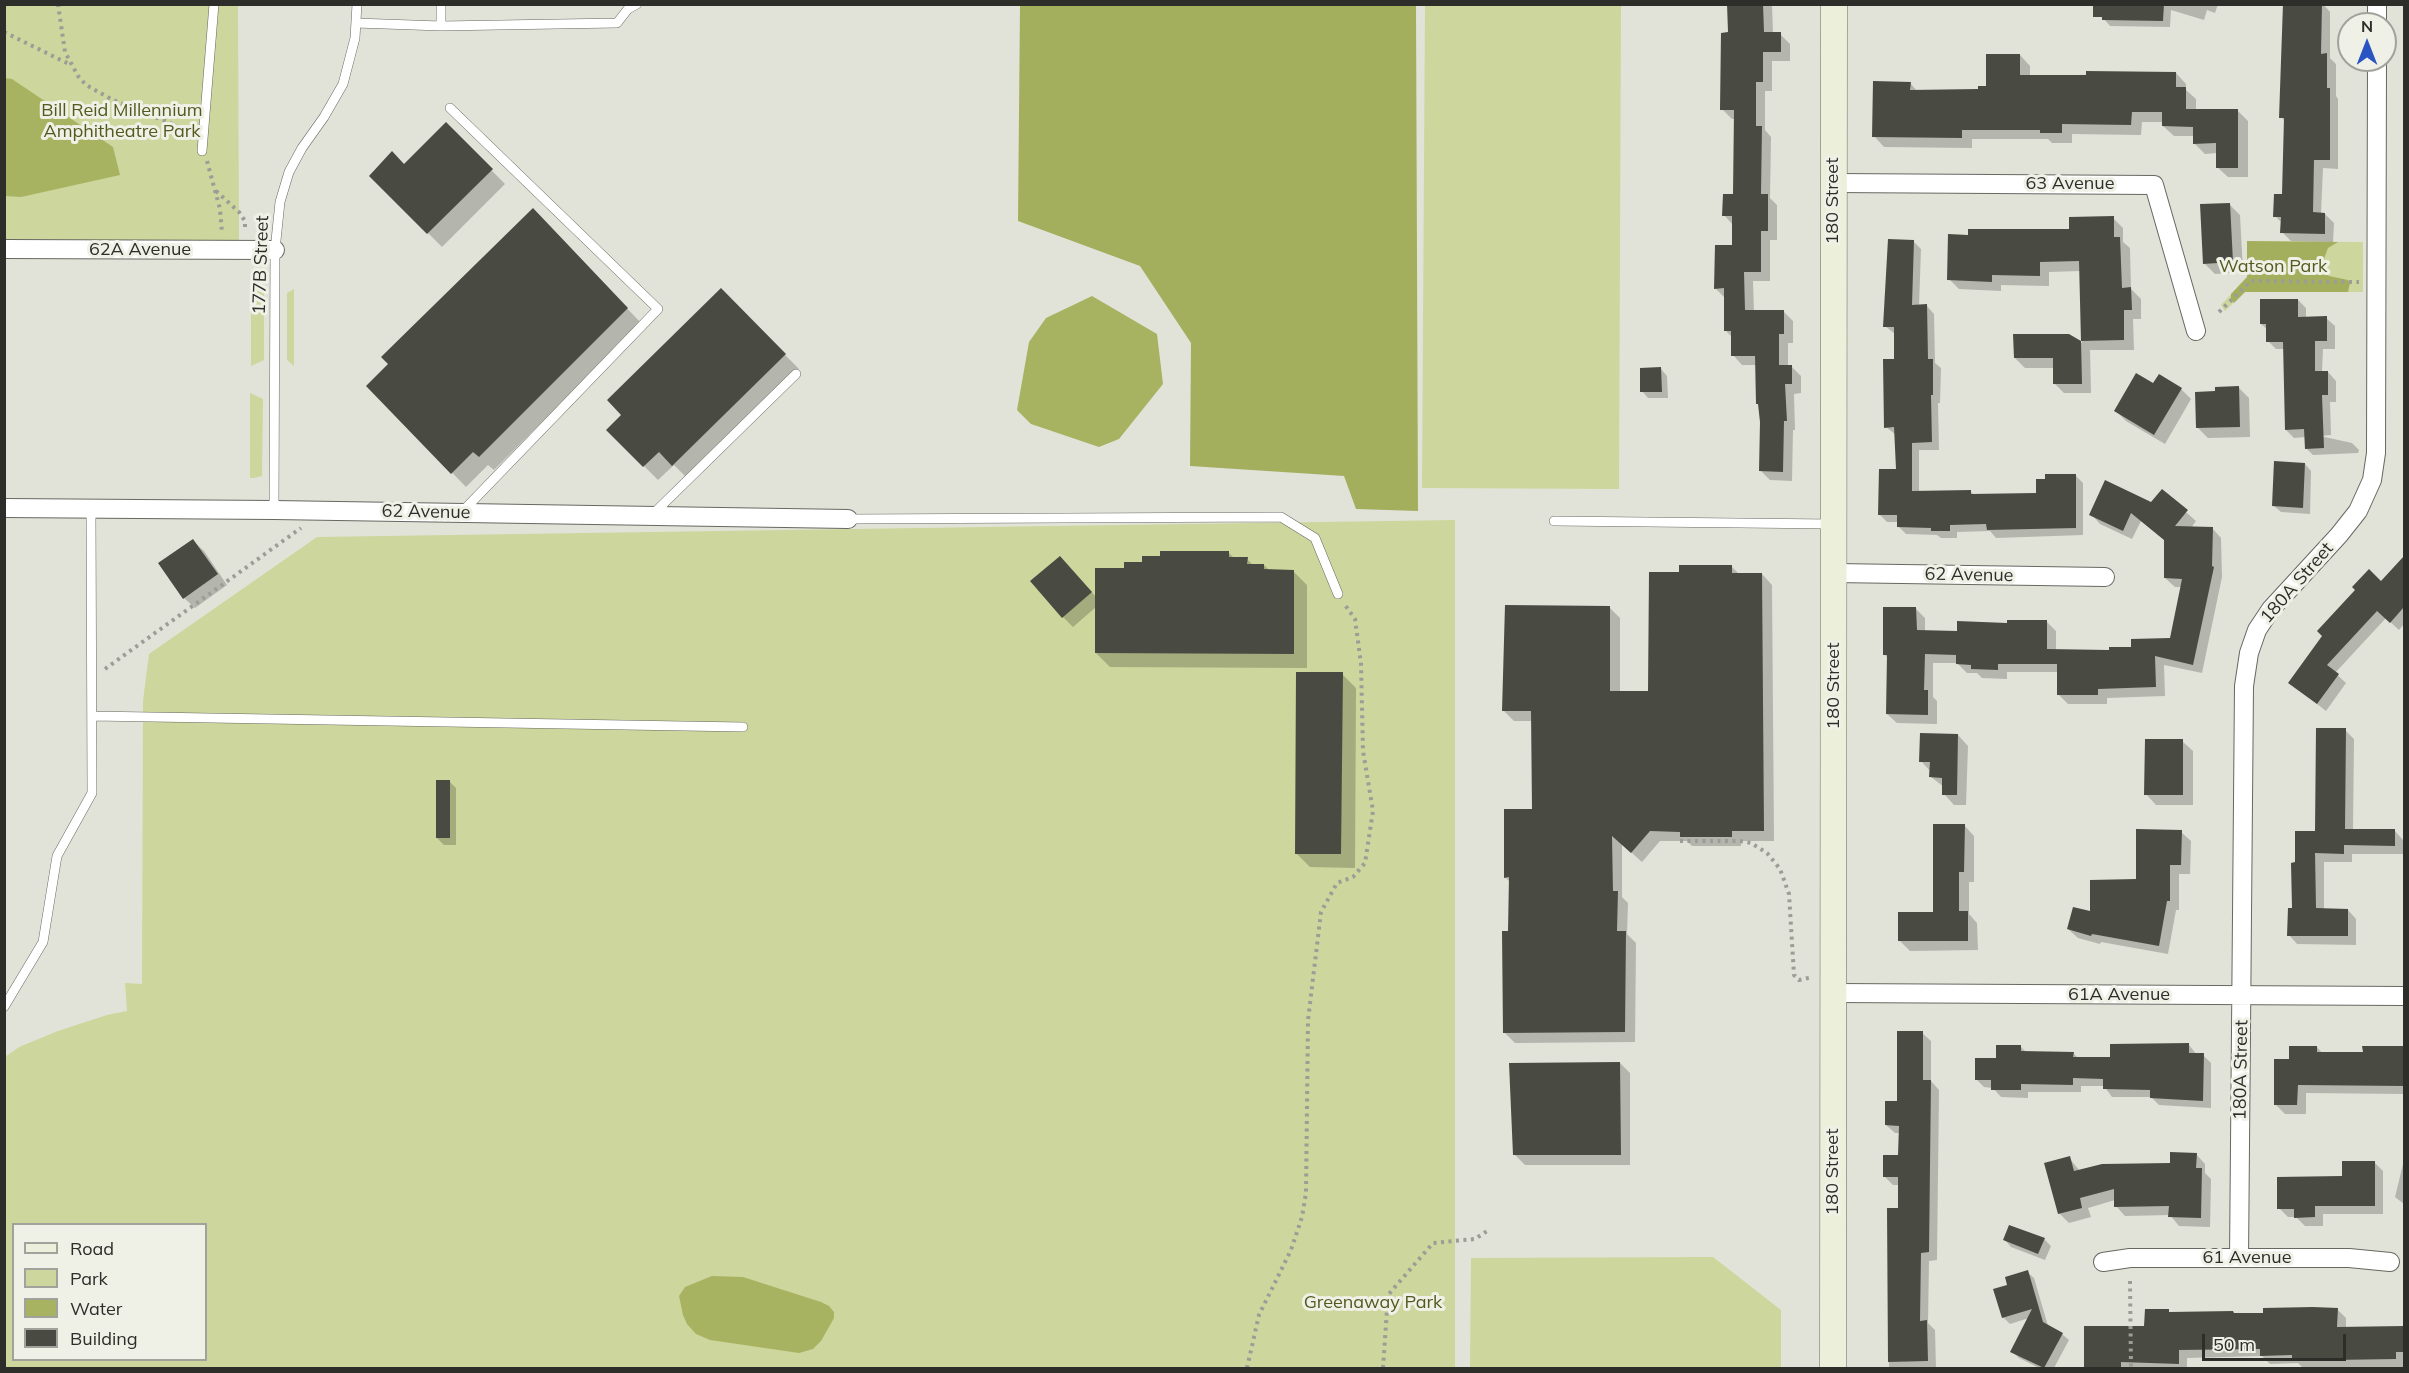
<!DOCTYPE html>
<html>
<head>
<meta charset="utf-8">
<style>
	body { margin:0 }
	#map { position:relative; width:2409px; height:1373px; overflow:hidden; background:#e1e3d9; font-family:Mulish,sans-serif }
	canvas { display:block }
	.frame { position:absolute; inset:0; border:6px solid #2d2e2a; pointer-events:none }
	.legend { position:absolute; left:12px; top:1223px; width:195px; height:138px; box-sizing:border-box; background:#eff0e6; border:2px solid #a1a29b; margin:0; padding:8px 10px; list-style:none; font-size:18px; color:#2d2e2a }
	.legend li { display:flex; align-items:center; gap:12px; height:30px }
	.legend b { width:30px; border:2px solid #a1a29b }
	.north { position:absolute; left:2337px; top:12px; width:60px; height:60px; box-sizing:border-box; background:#eff0e6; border:2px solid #a1a29b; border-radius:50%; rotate:0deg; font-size:16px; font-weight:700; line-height:24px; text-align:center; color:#2d2e2a }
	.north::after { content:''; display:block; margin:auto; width:21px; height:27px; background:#2b54c3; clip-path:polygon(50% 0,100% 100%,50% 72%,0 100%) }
	.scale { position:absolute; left:2202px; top:1334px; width:144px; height:27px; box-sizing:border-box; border:3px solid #2d2e2a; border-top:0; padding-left:8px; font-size:18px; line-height:21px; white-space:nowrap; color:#2d2e2a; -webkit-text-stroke:4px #eff0e6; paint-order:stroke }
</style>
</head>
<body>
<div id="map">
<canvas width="2409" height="1373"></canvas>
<div class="frame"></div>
<ul class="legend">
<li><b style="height:8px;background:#ecefd9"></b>Road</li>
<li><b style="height:16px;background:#cdd69c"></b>Park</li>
<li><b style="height:16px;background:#a8b362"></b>Water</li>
<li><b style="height:16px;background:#494b42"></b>Building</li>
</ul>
<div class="north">N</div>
<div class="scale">50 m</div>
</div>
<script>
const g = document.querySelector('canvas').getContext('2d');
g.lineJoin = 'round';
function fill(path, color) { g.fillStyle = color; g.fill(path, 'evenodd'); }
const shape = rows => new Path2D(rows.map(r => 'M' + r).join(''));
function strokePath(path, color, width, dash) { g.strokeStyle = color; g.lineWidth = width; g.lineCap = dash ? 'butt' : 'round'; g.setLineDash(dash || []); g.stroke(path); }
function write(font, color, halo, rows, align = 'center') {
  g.font = font + ' Mulish,sans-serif'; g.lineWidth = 6; g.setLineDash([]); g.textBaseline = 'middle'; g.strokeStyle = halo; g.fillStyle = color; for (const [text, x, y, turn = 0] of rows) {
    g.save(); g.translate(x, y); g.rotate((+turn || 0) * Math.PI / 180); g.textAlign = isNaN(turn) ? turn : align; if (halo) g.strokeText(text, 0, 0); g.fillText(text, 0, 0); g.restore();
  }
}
fill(shape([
	[5,5,238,5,239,242,5,239],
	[1425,5,1621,5,1619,489,1422,488],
	[2247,241,2363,242,2363,292,2245,292,2225,311,2221,305,2247,277],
	[251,289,264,293,264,360,251,366],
	[294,289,294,366,287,360,287,293],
	[250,393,263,399,262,476,254,478,250,478],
	[1455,520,1455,1368,5,1368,5,1057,19,1047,58,1031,107,1015,127,1011,125,983,142,984,143,701,149,654,317,537],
	[14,1224,206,1224,206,1360,14,1360],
	[1713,1257,1781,1310,1781,1368,1470,1368,1471,1258]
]), '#cdd69c');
fill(shape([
	[1020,5,1416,5,1418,511,1356,509,1344,476,1190,466,1191,343,1140,266,1018,221],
	[2247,241,2338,242,2328,248,2322,264,2324,271,2329,276,2348,280,2350,283,2348,292,2245,292,2234,303,2231,299,2231,294,2247,277]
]), '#a4af5e');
fill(shape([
	[4,78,12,79,113,147,120,175,21,197,5,196],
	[1092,296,1157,334,1163,384,1119,439,1099,447,1031,424,1017,410,1029,342,1046,318],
	[712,1276,743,1277,821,1302,829,1306,834,1312,834,1318,821,1341,813,1349,799,1353,710,1340,696,1334,687,1324,683,1315,679,1296,685,1287]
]), '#a8b362');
fill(shape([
	[1729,4,1772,4,1773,34,1780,34,1790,44,1790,61,1772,61,1772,91,1765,91,1765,130,1771,137,1770,198,1777,205,1777,240,1770,240,1770,281,1753,281,1754,312,1784,312,1793,321,1793,343,1788,343,1788,366,1791,366,1801,376,1801,393,1794,394,1795,430,1793,430,1792,481,1770,480,1761,471,1760,406,1758,404,1757,365,1742,365,1733,355,1733,338,1726,331,1725,298,1715,288,1733,247,1733,225,1724,215,1734,195,1736,119,1732,119,1722,109,1729,34],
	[2104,4,2218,4,2215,13,2207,10,2204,20,2171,10,2170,27,2110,26,2104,19],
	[2284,4,2323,4,2330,12,2330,58,2336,64,2336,96,2338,99,2338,169,2323,168,2321,214,2325,214,2334,223,2333,242,2291,241,2282,232,2282,223,2275,216,2283,195,2285,121,2281,117],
	[2020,55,2030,66,2030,76,2176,73,2186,84,2186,90,2196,99,2196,111,2237,110,2248,121,2248,177,2228,177,2217,167,2217,153,2205,154,2194,143,2194,136,2174,136,2163,126,2163,122,2142,122,2141,135,2072,134,2072,143,2052,143,2048,139,1972,139,1972,148,1884,147,1874,136,1910,83,1918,92,1980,91,1987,87],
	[446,124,505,184,442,247,371,176,405,166],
	[2229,204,2240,215,2243,272,2215,274,2204,263],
	[2113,218,2123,228,2123,242,2130,248,2131,289,2141,299,2141,319,2133,319,2134,350,2090,350,2091,393,2064,393,2054,383,2054,368,2025,368,2015,358,2069,336,2082,343,2080,271,2049,272,2049,286,2001,285,2001,291,1959,289,1949,279,2071,231],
	[546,224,641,323,494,470,488,465,466,487,368,386],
	[1913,241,1921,249,1919,306,1927,306,1934,314,1935,363,1941,368,1940,403,1938,403,1939,450,1919,450,1919,493,1971,492,1975,496,2038,494,2075,475,2083,483,2083,535,1996,538,1990,531,1957,532,1957,538,1941,538,1937,535,1906,534,1898,526,1898,522,1887,522,1879,514,1897,470,1896,435,1886,427,1895,360,1895,334,1885,326],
	[721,290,799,369,687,478,674,465,658,480,608,430,623,415],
	[2298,300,2306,308,2306,318,2326,318,2335,326,2335,349,2323,349,2322,372,2328,372,2336,381,2336,402,2330,402,2331,435,2320,436,2352,443,2359,450,2358,453,2313,455,2306,448,2306,437,2294,438,2286,430,2285,349,2276,349,2268,341,2268,330,2261,324],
	[1661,369,1667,376,1668,398,1648,398,1642,391],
	[2154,385,2181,389,2191,399,2165,444,2126,421,2116,411],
	[2239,388,2249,398,2250,437,2208,438,2197,427,2217,393],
	[2305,464,2311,471,2310,514,2281,512,2274,506],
	[2162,491,2196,521,2191,528,2212,528,2221,538,2222,577,2202,673,2164,665,2165,696,2107,698,2107,704,2068,704,2058,694,2059,672,2007,672,2007,679,1982,678,1977,673,1967,673,1957,663,1933,663,1933,697,1937,701,1937,724,1897,723,1887,714,1888,658,1885,655,1915,608,1925,618,1925,632,1958,632,2046,621,2056,631,2056,651,2111,651,2171,640,2182,587,2175,587,2165,578,2166,541,2141,521,2132,539,2100,524,2091,514,2151,504],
	[193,541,204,551,227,585,195,608,184,598],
	[1229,553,1235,559,1247,559,1253,565,1264,565,1270,571,1293,571,1307,585,1307,668,1110,667,1096,653,1096,607,1073,627,1063,617,1070,568,1097,598,1125,570,1144,564],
	[1732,567,1739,574,1762,574,1772,585,1774,841,1741,841,1741,846,1692,846,1687,841,1660,841,1642,862,1622,844,1622,897,1628,903,1627,934,1636,943,1635,1042,1515,1043,1504,1032,1510,932,1510,882,1505,877,1534,811,1533,721,1514,721,1504,711,1609,607,1620,618,1620,692,1650,693,1680,574],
	[2396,567,2404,575,2404,624,2399,630,2386,618,2335,673,2346,683,2326,711,2289,682],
	[1342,674,1356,688,1355,868,1310,867,1296,853],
	[2345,730,2354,739,2353,830,2395,831,2403,840,2403,854,2352,854,2352,862,2324,862,2324,910,2348,910,2356,919,2356,945,2297,944,2289,935,2294,909,2296,864,2316,833],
	[1958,735,1968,746,1966,805,1954,805,1944,794,1944,787,1931,777,1931,772,1921,761],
	[2182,741,2193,751,2193,805,2156,805,2146,794],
	[450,782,456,788,456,845,444,845,437,838],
	[1964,825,1974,836,1974,882,1969,882,1969,914,1977,923,1978,950,1910,951,1899,940,1934,913],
	[2181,832,2191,841,2190,874,2179,874,2179,910,2176,910,2168,954,2101,942,2100,944,2078,938,2068,929,2137,880],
	[1922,1033,1931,1041,1931,1081,1939,1090,1937,1260,1929,1261,1928,1323,1935,1330,1936,1368,1889,1368,1889,1210,1899,1210,1899,1185,1893,1185,1884,1176,1899,1156,1900,1133,1895,1133,1886,1125,1899,1103],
	[2189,1045,2197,1055,2203,1055,2211,1063,2211,1108,2159,1105,2151,1097,2112,1097,2104,1086,2081,1086,2081,1092,2028,1092,2028,1098,2001,1097,1993,1088,1984,1087,1976,1079,1997,1060,2021,1047,2026,1052,2073,1053,2078,1058,2111,1059],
	[2404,1046,2404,1094,2306,1093,2306,1114,2285,1114,2275,1104,2291,1061,2317,1047,2323,1054,2364,1054,2364,1048],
	[1620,1063,1630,1073,1630,1165,1525,1165,1514,1154],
	[2196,1154,2205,1164,2205,1173,2211,1179,2210,1227,2179,1226,2170,1215,2125,1216,2116,1206,2115,1200,2088,1208,2091,1217,2069,1223,2059,1213,2069,1158,2080,1171,2171,1164],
	[2374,1162,2383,1171,2383,1214,2323,1214,2323,1226,2305,1226,2296,1217,2288,1217,2279,1208],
	[2403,1164,2404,1165,2404,1204,2395,1197],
	[2010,1227,2044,1239,2051,1246,2045,1260,2011,1247,2005,1240],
	[2027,1272,2034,1278,2048,1326,2062,1334,2069,1340,2054,1368,2039,1368,2019,1358,2012,1351,2029,1318,2010,1324,2003,1317,2009,1286],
	[2337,1309,2346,1318,2346,1329,2404,1328,2403,1367,2302,1367,2298,1363,2270,1364,2262,1356,2187,1358,2187,1368,2088,1368,2086,1366,2168,1311,2171,1314,2236,1315]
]), '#0003');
fill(shape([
	[1727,4,1763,4,1764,32,1781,32,1781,52,1763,52,1763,82,1756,82,1756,126,1762,126,1761,194,1768,194,1768,231,1761,231,1761,272,1744,272,1745,310,1784,310,1784,334,1779,334,1779,365,1792,365,1792,384,1785,384,1787,421,1784,421,1783,472,1759,471,1760,422,1758,404,1756,404,1755,356,1731,356,1731,331,1724,331,1724,288,1714,289,1715,245,1732,245,1732,216,1722,216,1723,194,1733,194,1734,110,1720,110,1721,33,1728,32],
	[2093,4,2164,4,2163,21,2102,20,2102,17,2093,17],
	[2283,4,2322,4,2321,54,2327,53,2327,88,2330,88,2330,160,2314,160,2313,212,2325,213,2325,234,2280,233,2281,217,2273,217,2274,194,2282,194,2284,118,2279,118],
	[1986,54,2020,54,2020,75,2086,75,2086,71,2176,72,2176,87,2186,87,2186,109,2238,109,2238,168,2216,168,2216,143,2193,144,2193,127,2162,126,2162,112,2132,112,2131,125,2062,124,2062,133,2040,133,2040,130,1962,130,1962,138,1872,137,1873,81,1911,82,1910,90,1978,89,1978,86,1986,86],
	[446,122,493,169,427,234,369,176,392,151,404,164],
	[2230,203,2233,262,2203,264,2200,204],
	[533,208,628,308,479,457,473,452,451,474,366,386,388,364,381,357],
	[2114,216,2114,237,2120,237,2122,288,2131,287,2132,310,2124,310,2124,340,2081,341,2082,384,2053,384,2053,358,2014,358,2013,334,2069,334,2081,341,2079,261,2040,262,2040,276,1992,275,1992,282,1947,280,1948,234,1968,235,1968,229,2069,229,2069,217],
	[1888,239,1914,240,1912,305,1927,304,1928,359,1933,359,1933,395,1931,395,1932,442,1912,443,1912,491,1971,490,1971,494,2036,493,2036,479,2045,479,2045,474,2076,474,2076,528,1987,530,1986,524,1950,525,1950,531,1931,531,1931,528,1897,527,1897,515,1878,515,1879,469,1896,469,1894,427,1884,428,1883,359,1894,359,1894,327,1883,327],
	[721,288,786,354,672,466,659,452,643,467,606,430,621,415,607,400],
	[2260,299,2298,299,2298,317,2327,316,2327,341,2315,341,2315,371,2328,371,2328,395,2322,395,2324,448,2305,449,2304,429,2285,430,2283,342,2266,342,2266,324,2260,324],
	[1661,367,1662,392,1640,392,1640,368],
	[2136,373,2153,383,2159,374,2182,388,2154,435,2114,411],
	[2239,386,2240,427,2196,428,2195,392,2215,391,2215,387],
	[2274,461,2305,463,2303,508,2272,506],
	[2105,480,2151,502,2162,489,2188,510,2175,526,2213,527,2212,566,2214,567,2193,665,2155,656,2156,687,2098,689,2098,695,2057,695,2057,664,1998,664,1998,670,1971,669,1971,665,1956,664,1956,655,1925,654,1924,690,1928,690,1928,715,1886,714,1887,655,1883,655,1883,607,1916,607,1917,630,1957,631,1957,621,2007,623,2007,620,2047,620,2047,649,2109,650,2109,647,2131,647,2131,639,2170,638,2182,579,2164,578,2164,540,2131,513,2123,531,2089,515],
	[193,539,218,574,183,599,158,563],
	[1160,551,1229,551,1229,557,1248,557,1247,564,1264,564,1264,569,1294,570,1294,654,1095,653,1095,568,1124,568,1124,562,1142,562,1142,556,1160,556],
	[1060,556,1092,592,1062,618,1030,581],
	[2404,556,2404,607,2390,623,2377,611,2327,665,2339,674,2317,704,2288,683,2322,636,2317,631,2355,590,2352,587,2369,569,2381,581],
	[1679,565,1732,565,1732,573,1762,573,1764,831,1732,831,1732,837,1680,837,1680,832,1650,831,1631,853,1612,836,1613,891,1618,891,1617,931,1626,931,1625,1032,1503,1033,1502,931,1508,931,1509,877,1504,878,1504,809,1532,809,1531,711,1502,711,1505,605,1610,606,1610,691,1648,691,1649,572,1679,572],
	[1296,672,1343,672,1341,854,1295,854],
	[2316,728,2346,728,2345,829,2395,829,2395,846,2344,845,2344,854,2315,853,2316,908,2348,909,2348,936,2287,936,2288,908,2292,908,2291,863,2295,862,2295,831,2315,831],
	[1920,733,1958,734,1957,795,1942,795,1942,778,1929,777,1930,762,1919,762],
	[2145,739,2183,739,2183,795,2144,795],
	[436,780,450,780,450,838,436,838],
	[1933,824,1965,824,1964,872,1959,872,1959,911,1968,911,1968,941,1898,941,1898,912,1933,912],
	[2136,829,2182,830,2181,865,2170,865,2170,901,2167,901,2159,946,2092,934,2091,936,2067,929,2073,907,2090,911,2090,880,2136,879],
	[1897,1031,1923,1031,1923,1080,1931,1080,1929,1252,1921,1253,1920,1321,1927,1320,1928,1361,1888,1362,1887,1208,1898,1208,1898,1177,1883,1177,1883,1155,1898,1155,1899,1126,1885,1125,1885,1101,1897,1101],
	[2189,1043,2189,1053,2204,1053,2203,1101,2150,1098,2150,1090,2103,1089,2103,1079,2073,1078,2073,1085,2021,1084,2021,1090,1991,1090,1991,1080,1975,1080,1975,1058,1996,1058,1996,1045,2021,1045,2021,1051,2074,1052,2073,1057,2110,1057,2110,1044],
	[2289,1046,2317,1046,2317,1052,2363,1052,2362,1046,2404,1046,2404,1086,2298,1085,2297,1105,2274,1105,2274,1059,2289,1059],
	[1620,1062,1621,1155,1513,1155,1509,1063],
	[2170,1152,2197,1153,2196,1168,2202,1168,2201,1218,2168,1217,2169,1206,2114,1207,2114,1189,2080,1198,2082,1208,2058,1214,2044,1163,2070,1156,2074,1171,2102,1164,2170,1163],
	[2342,1161,2375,1161,2375,1206,2315,1206,2315,1217,2294,1218,2294,1209,2277,1209,2277,1177,2342,1176],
	[2009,1225,2045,1238,2038,1254,2003,1240],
	[2028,1270,2043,1322,2063,1333,2044,1368,2010,1352,2032,1309,2002,1318,1993,1289,2007,1285,2005,1277],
	[2313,1307,2338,1308,2337,1327,2404,1326,2404,1352,2396,1352,2396,1359,2333,1360,2292,1359,2292,1355,2260,1356,2260,1349,2179,1350,2179,1364,2121,1362,2121,1367,2084,1367,2084,1326,2144,1326,2145,1309,2169,1309,2169,1312,2233,1311,2234,1313,2263,1313,2263,1308]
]), '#494b42');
const lane = shape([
	[441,4,441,26,617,23,628,9,637,4],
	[356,23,441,26],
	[450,108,658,309,462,512],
	[202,151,214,4],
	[274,510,275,250,280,202,289,172,302,148,324,117,343,84,355,38,357,4],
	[652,515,796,374],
	[848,519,1281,517,1315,538,1338,594],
	[1554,521,1832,524],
	[92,716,743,727],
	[4,1007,43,942,57,856,92,793,91,508]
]);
const street = shape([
	[2377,24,2377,4],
	[1833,183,2154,185,2196,331],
	[4,249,275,250],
	[4,508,274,510,848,519],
	[1834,573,2105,577],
	[1834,993,2404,996],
	[2239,1258,2244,686,2249,653,2257,630,2271,609,2339,535,2358,511,2372,480,2376,453,2377,60],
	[2103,1262,2130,1258,2349,1258,2390,1262]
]);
const secondary = shape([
	[1833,1368,1834,4]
]);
strokePath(lane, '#676860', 10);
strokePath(street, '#676860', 20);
strokePath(secondary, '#676860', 27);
strokePath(shape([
	[58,4,65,52,78,76,86,85,113,100,175,125,190,135],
	[4,5,7,4],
	[4,32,71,65],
	[207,161,220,209,222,233],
	[216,191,239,212,245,221,245,228],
	[2219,312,2251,281,2359,282],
	[105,669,301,528],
	[1680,841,1740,841,1751,843,1767,853,1780,869,1789,894,1794,975,1799,980,1813,977],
	[2130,1281,2131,1368],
	[1247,1368,1259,1315,1291,1250,1302,1217,1306,1193,1308,1020,1321,912,1337,883,1353,877,1365,863,1373,811,1363,751,1361,664,1355,619,1345,605],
	[1383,1368,1388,1295,1433,1243,1475,1239,1487,1231]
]), '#9c9d96', 4, [3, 4.5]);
strokePath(lane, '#fff', 9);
strokePath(street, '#fff', 18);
strokePath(secondary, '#ecefd9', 26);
write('18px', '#545a1f', '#eff0e6', [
	["Bill Reid Millennium",122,111],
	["Amphitheatre Park",122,132],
	["Watson Park",2273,267],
	["Greenaway Park",1373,1303]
]);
write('18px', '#2d2e2a', '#eff0e6', [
	["63 Avenue",2070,184],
	["180 Street",1833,201,-90],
	["62A Avenue",140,250],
	["177B Street",261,265,-88],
	["62 Avenue",426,512,1],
	["62 Avenue",1969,575,1],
	["180A Street",2297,583,-49],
	["180 Street",1834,686,-90],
	["61A Avenue",2119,995],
	["180A Street",2241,1070,-89],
	["180 Street",1833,1172,-90],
	["61 Avenue",2247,1258]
]);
</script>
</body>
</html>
